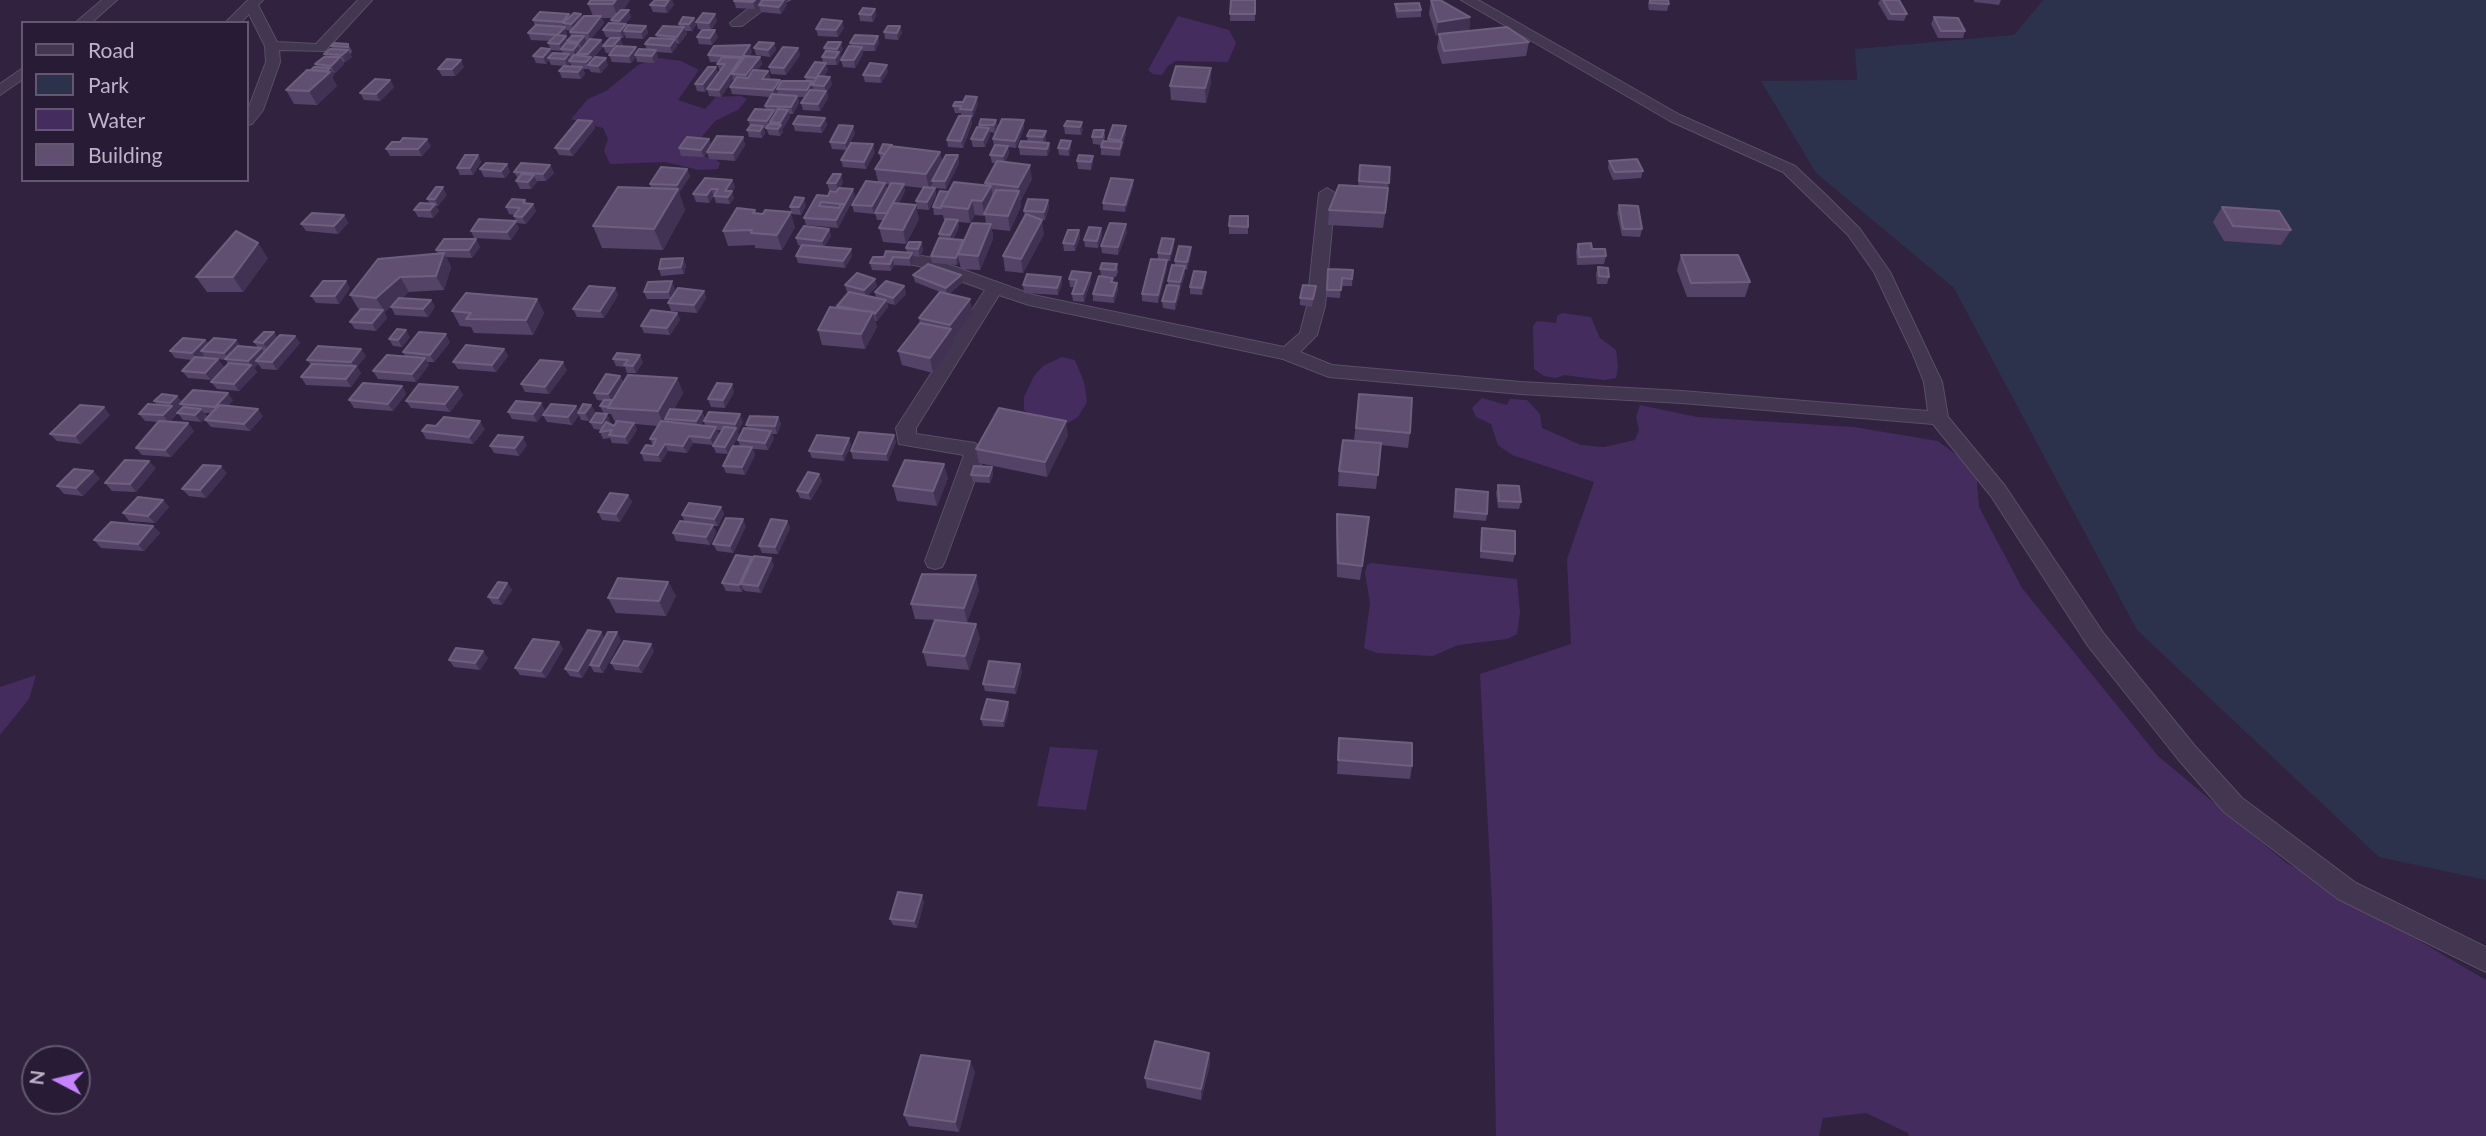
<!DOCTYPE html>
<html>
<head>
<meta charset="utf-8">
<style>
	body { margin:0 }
	#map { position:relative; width:2486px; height:1136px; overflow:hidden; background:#312240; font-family:Lato,sans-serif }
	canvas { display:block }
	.legend { position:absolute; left:21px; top:21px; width:228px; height:161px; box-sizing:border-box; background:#281b35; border:2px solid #645771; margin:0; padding:9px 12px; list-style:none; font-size:21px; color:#bfb2cb }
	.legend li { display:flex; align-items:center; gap:14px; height:35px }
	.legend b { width:35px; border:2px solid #645771 }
	.north { position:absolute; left:21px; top:1045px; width:70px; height:70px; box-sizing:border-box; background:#281b35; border:2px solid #645771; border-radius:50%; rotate:277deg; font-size:19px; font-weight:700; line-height:28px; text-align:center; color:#bfb2cb }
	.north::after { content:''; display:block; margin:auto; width:24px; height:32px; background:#c583ff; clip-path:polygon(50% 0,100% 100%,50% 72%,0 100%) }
</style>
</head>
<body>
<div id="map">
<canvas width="2486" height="1136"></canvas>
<ul class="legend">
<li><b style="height:9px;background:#433650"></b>Road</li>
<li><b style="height:19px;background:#2d324c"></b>Park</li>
<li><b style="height:19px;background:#452c5e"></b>Water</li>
<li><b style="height:19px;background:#604f71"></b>Building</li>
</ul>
<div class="north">N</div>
</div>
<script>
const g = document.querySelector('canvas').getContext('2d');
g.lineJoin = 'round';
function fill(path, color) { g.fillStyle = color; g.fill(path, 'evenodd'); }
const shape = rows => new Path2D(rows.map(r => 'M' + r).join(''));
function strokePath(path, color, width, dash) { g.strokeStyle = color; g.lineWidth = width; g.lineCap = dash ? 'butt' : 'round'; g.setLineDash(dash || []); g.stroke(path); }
fill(shape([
	[2043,0,2486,0,2486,880,2379,857,2137,630,1954,288,1816,173,1761,81,1857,80,1855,49,2014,35]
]), '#2d324c');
fill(shape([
	[1178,16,1229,30,1236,43,1228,62,1176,61,1168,66,1162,75,1153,74,1148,70],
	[659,58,681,61,699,70,678,100,705,109,716,97,741,96,747,99,738,110,715,121,701,138,697,155,715,159,720,163,718,169,699,170,665,162,610,164,604,151,608,139,603,128,571,119,588,99,606,91,638,65],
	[1562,313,1591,317,1600,338,1616,350,1618,367,1616,378,1604,380,1564,375,1556,378,1544,376,1534,369,1533,326,1537,321,1556,323,1557,316],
	[1062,357,1075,360,1084,382,1087,402,1078,417,1068,423,1043,424,1024,410,1024,397,1034,376,1043,366],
	[1482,398,1507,405,1510,399,1527,400,1540,414,1542,428,1581,445,1604,447,1635,440,1639,430,1636,417,1640,405,1697,417,1854,427,1938,441,1976,470,1979,507,2022,588,2158,756,2285,862,2486,980,2486,1136,1909,1136,1908,1133,1866,1113,1823,1118,1819,1136,1496,1136,1492,904,1480,674,1571,644,1567,559,1594,482,1512,455,1498,445,1491,424,1476,417,1472,408],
	[1371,563,1517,579,1520,613,1517,634,1507,639,1458,645,1433,656,1377,653,1364,648,1370,603,1365,573,1367,565],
	[36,675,29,699,0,735,0,687],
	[1050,747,1098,750,1086,810,1037,806]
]), '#452c5e');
const minor = shape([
	[102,0,117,0,91,23,75,23,102,0],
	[248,0,263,0,258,5,277,42,316,44,358,0,372,0,325,51,279,50,280,62,263,110,252,124,247,125,247,112,266,62,265,46,249,14,240,23,225,23,248,0],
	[790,0,767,7,742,26,732,26,730,23,758,1,790,0],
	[1461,0,1478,0,1680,115,1795,166,1827,196,1860,229,1890,272,1942,382,1948,417,2005,486,2104,634,2194,745,2242,798,2356,883,2486,947,2486,972,2338,899,2224,812,2178,759,2088,646,1991,496,1933,424,1682,403,1521,394,1329,377,1283,359,1029,305,999,295,916,428,916,434,975,443,985,453,945,561,942,567,935,569,928,567,925,561,964,455,899,444,896,428,985,290,919,266,889,261,887,257,889,253,895,252,928,257,1033,295,1284,347,1300,333,1307,306,1319,193,1327,188,1335,193,1325,306,1317,335,1300,352,1332,365,1521,382,1682,391,1928,411,1924,382,1912,352,1874,272,1848,235,1783,172,1670,121,1461,0],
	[23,68,23,79,0,95,0,84,23,68]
]);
strokePath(minor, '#5b4e68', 2);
fill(minor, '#433650');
fill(shape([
	[589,0,630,0,623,10,631,17,625,24,627,27,646,26,648,33,643,39,626,38,625,35,623,38,606,37,603,30,612,23,611,20,613,18,602,18,604,23,591,39,601,40,603,47,592,59,608,65,601,73,591,72,589,69,583,69,585,74,581,79,562,78,559,71,572,67,570,63,567,66,551,65,549,60,546,64,536,63,533,56,550,49,552,53,563,53,562,51,551,50,548,43,550,41,531,40,528,33,535,26,533,20,569,14,570,17,593,16,588,4,590,2],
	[565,28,566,30,571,31,570,32,571,37,568,41,565,36,567,34],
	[655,0,672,0,674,5,667,13,653,12,650,5],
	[1231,0,1255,0,1255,21,1230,21],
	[1431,0,1470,17,1469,31,1529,42,1526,56,1442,64,1437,48,1439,35,1436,36,1429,14],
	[1649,0,1668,0,1669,4,1667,11,1649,10,1648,4],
	[1880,0,1899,0,1907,14,1904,21,1888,20,1878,3],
	[1974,0,2001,0,1999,5,1974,2],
	[734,1,760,1,755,9,736,8],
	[1395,4,1421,10,1421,17,1397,18,1395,11],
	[759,5,787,5,781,14,761,12],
	[875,9,876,16,873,22,860,21,859,14],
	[1934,17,1965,31,1963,38,1938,38,1931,24],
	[694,18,696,25,692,31,686,31,687,34,679,44,676,43,677,46,672,53,656,52,658,57,654,63,637,62,636,57,631,63,612,62,609,55,611,53,606,53,603,46,620,38,623,45,622,47,637,52,647,50,645,44,657,38,656,35,680,27,679,24],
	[717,21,711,30,698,29,696,22],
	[900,26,902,33,898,40,885,39,884,32],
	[844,28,838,37,818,36,816,29],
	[878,36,879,43,875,51,863,51,863,54,855,68,843,67,841,60,851,46,850,43],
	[697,37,718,37,712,45,699,44],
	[774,43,776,50,770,57,756,55,754,48],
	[348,44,352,51,351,54,350,54,352,57,345,62,343,62,344,64,335,73,333,72,334,75,332,77,337,86,317,105,294,104,286,90,316,67,315,64,325,57,324,54,332,49,331,46],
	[798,48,800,55,786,75,771,74,769,67],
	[824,48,843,49,840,54,841,59,837,65,826,65,828,70,824,76,832,84,827,92,828,98,820,111,803,110,801,103,805,97,798,97,799,103,793,114,789,114,790,117,782,130,783,132,780,136,769,135,766,128,764,128,765,133,762,138,749,137,747,130,750,126,748,120,766,110,765,106,770,97,732,94,730,87,734,81,733,79,721,97,709,96,707,89,705,92,697,91,695,84,718,73,720,71,717,64,718,62,710,62,708,55,752,52,749,56,760,57,762,64,757,70,768,71,770,78,769,80,780,80,781,82,806,81,805,77,823,63,822,57,825,52],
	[464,67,455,76,442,76,438,69],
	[1211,68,1211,82,1206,103,1171,100,1170,86],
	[888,72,881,83,865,82,863,75],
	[390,80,394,87,380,101,364,100,360,93],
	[978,104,973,117,971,117,972,123,963,148,948,147,947,140,961,116,961,113,955,113,953,106],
	[825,118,827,125,822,133,795,131,793,124],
	[981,119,998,127,995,133,990,132,990,135,985,147,973,147,971,139,979,127,979,125],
	[592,121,595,128,573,156,559,155,555,148],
	[1067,121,1083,129,1081,135,1065,134,1064,126],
	[1024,128,1016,148,1008,147,1009,153,1005,162,1032,179,1020,202,1021,206,1010,231,992,229,993,239,980,270,961,269,959,261,957,265,932,263,931,256,939,238,939,234,945,220,944,220,943,215,934,215,933,207,949,192,986,185,985,183,997,163,992,163,990,155,994,146,993,139],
	[975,215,985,216,986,224,963,240,953,239,959,227,958,222,970,223],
	[1104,130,1105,137,1104,141,1108,141,1108,139,1126,133,1120,156,1101,155,1101,147,1102,145,1093,144,1092,137],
	[1046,131,1046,138,1045,143,1049,143,1050,150,1047,156,1020,155,1019,147,1028,142,1027,136],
	[855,133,848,147,875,152,866,169,843,167,841,160,847,150,832,149,830,142],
	[743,137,745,145,735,161,709,159,707,153,704,157,681,156,679,148,711,145],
	[1071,141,1071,148,1069,156,1059,155,1058,148],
	[431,146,422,156,390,156,386,149],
	[892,146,940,152,942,161,958,155,959,163,946,189,935,188,936,195,929,210,917,209,916,201,923,188,904,186,905,191,899,203,919,219,906,244,883,242,879,228,883,220,877,220,875,213,890,185,886,184,887,190,874,214,854,212,852,205,878,182,875,169,881,160,879,153],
	[478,155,481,162,473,175,460,175,457,168],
	[1093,156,1093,163,1091,170,1078,169,1077,161],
	[1609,161,1643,171,1641,178,1613,180,1608,168],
	[507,164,510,172,505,178,484,177,480,169],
	[550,165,554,173,546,181,536,181,537,182,531,189,520,189,516,181,518,179,514,172],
	[1360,165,1390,167,1387,202,1383,228,1328,225,1329,210,1358,186],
	[687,169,690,176,679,193,685,210,663,250,602,248,593,226,651,188,650,184],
	[732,180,735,187,732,192,734,198,730,204,716,203,714,196,709,203,696,202,693,194],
	[843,182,840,188,855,196,838,228,806,225,804,218,828,196,837,191,829,190,827,183],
	[1133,187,1125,212,1103,210,1103,203],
	[447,195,438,206,436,206,439,211,433,218,418,217,414,210,430,204,427,199],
	[525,200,527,204,533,204,536,211,526,224,517,223,514,216,515,215,509,214,506,207],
	[1048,200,1049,207,1045,220,1040,219,1044,234,1023,273,1005,271,1003,256,1025,217,1024,211],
	[806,205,801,215,792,214,790,207],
	[1619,205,1642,229,1640,237,1622,236,1617,213],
	[2222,207,2291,230,2281,245,2224,241,2213,222],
	[755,210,756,213,763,214,795,227,782,250,755,248,755,245,728,246,723,231],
	[344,215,348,223,338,234,306,231,301,224],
	[1248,216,1248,234,1229,234,1229,226],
	[519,228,511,240,474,238,471,231],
	[829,229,831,236,825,246,852,256,845,268,798,263,796,256,801,246,798,245,796,238],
	[1079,230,1080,238,1075,251,1064,251,1063,243],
	[1127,232,1118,255,1102,253,1101,246],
	[1102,235,1098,248,1085,247,1084,240],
	[476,239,480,247,472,258,446,257,451,267,444,290,409,292,402,298,431,300,435,307,428,317,395,315,391,307,384,312,387,318,376,331,355,329,350,322,360,310,359,310,350,295,438,253,436,250],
	[1174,239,1174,246,1170,261,1167,261,1167,268,1158,303,1142,301,1142,294,1158,260,1158,253],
	[921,242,923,250,920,257,913,256,914,260,911,266,894,265,891,271,872,270,870,263,884,257,907,253,906,248],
	[1578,244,1592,249,1606,256,1604,264,1577,265,1576,251],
	[1191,254,1187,270,1185,269,1185,274,1180,290,1179,290,1180,293,1175,310,1163,308,1162,301,1168,285,1168,281,1175,265,1175,261],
	[1681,255,1750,282,1745,297,1687,297,1677,270],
	[268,258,243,292,207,292,196,277],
	[683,258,686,265,684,274,661,276,659,269],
	[1117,264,1118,272,1116,277,1101,276,1100,269],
	[1598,267,1609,277,1607,284,1597,284,1596,274],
	[1328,269,1353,270,1352,286,1341,286,1340,298,1326,297],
	[1206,272,1206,279,1202,295,1190,294,1190,287],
	[1091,273,1091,280,1084,302,1073,301,1072,294,1074,287,1070,287,1069,279],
	[913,275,961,275,963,282,949,294,973,313,953,340,954,344,933,373,902,365,898,351,920,323,919,318,940,292,915,282],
	[1061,277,1062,284,1058,295,1024,293,1023,285],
	[1113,278,1113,283,1117,283,1118,290,1114,303,1093,301,1093,294],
	[845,285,877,286,867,296,876,298,875,292,904,286,906,294,895,305,887,303,888,307,877,321,875,321,877,327,865,349,822,345,818,330,838,308,837,306,849,292,847,292],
	[1316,286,1312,307,1300,305,1300,298],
	[350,288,339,304,316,303,311,296],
	[615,288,618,295,604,318,577,317,573,309],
	[675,289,671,299,647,299,644,292],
	[704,291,706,298,697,313,671,311,668,303],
	[537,299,544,313,533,335,474,333,471,327,460,326,452,311],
	[677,313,680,320,670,335,644,333,641,326],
	[274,332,277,338,295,336,300,343,277,370,262,369,258,364,254,368,257,372,239,391,217,389,211,382,228,364,226,360,218,359,224,367,211,380,188,378,182,371,192,360,175,358,170,351,205,340,208,343,258,348,254,342],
	[410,337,402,347,393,346,389,339],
	[450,342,434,362,427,362,429,365,416,382,378,379,373,371,405,356,403,352],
	[361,349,366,356,357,367,361,373,351,387,306,385,301,377,311,365,307,360],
	[504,349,508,356,496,372,458,369,453,362],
	[613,359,643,362,636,373,627,373,625,367,616,366],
	[567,370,549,394,525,392,521,384],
	[620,376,623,382,677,378,683,393,674,409,702,411,705,419,701,425,705,426,704,421,743,422,737,431,739,435,728,454,716,453,713,446,722,430,717,430,713,445,693,443,687,453,668,451,661,462,644,461,641,453,653,446,650,439,658,426,635,424,637,430,628,444,612,443,610,438,603,439,600,432,601,430,594,429,590,422,607,414,610,422,609,424,614,426,616,422,615,422,611,414,604,414,600,406,604,401,597,400,594,393],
	[402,386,406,394,393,411,354,408,349,400],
	[458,387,463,395,450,412,411,408,406,401],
	[734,392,725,408,711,407,708,399],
	[1359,394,1410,433,1408,448,1381,445,1376,489,1338,486,1339,471,1354,441],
	[233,400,228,406,263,416,250,431,211,427,205,420,211,413,204,413,207,416,201,422,183,420,178,413,170,422,194,431,171,457,142,455,136,448,159,422,145,421,139,414,157,405,154,401,182,402],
	[182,405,183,407,177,413,176,411],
	[541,403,545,411,537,422,512,419,508,412],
	[591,405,595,412,589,421,581,420,579,415,572,425,547,422,543,415,579,412],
	[110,415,81,444,57,441,50,434],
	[778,417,781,424,777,434,772,434,774,438,768,450,753,449,755,455,745,475,726,473,723,466,740,446,738,440,748,429,746,425],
	[436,426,485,429,473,444,426,439,422,431],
	[1068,435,1047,477,979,463,976,449],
	[896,442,888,461,853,459,851,451],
	[527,445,519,456,494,453,490,446],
	[851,445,844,461,812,458,809,451],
	[992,467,993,475,990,483,973,482,971,475],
	[156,468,136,492,112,491,105,483],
	[227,473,206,498,189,496,182,489],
	[819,474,822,481,811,500,800,498,797,491],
	[100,478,83,496,64,494,57,486],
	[948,478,937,506,897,501,893,486],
	[1498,485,1521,502,1519,509,1498,508,1496,493],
	[1456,489,1487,514,1486,521,1453,518],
	[628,495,632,502,620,522,602,520,598,512],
	[163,500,169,507,155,523,129,521,123,513],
	[721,507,724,514,718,526,713,526,716,532,710,545,676,541,673,533,685,522,682,515],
	[1337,514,1368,532,1360,580,1337,577,1336,528],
	[787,521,790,528,778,554,762,553,759,546],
	[153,526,160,533,144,551,101,548,94,540],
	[746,526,733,553,717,551,713,544],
	[1482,528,1515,554,1513,562,1480,558,1481,535],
	[752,557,753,559,774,565,761,593,745,591,743,589,742,592,726,591,722,583],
	[668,582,676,596,666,616,616,613,608,598],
	[507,583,512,590,502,605,493,604,488,597],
	[979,590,967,622,941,620,980,638,969,670,927,666,923,652,935,620,915,619,911,604],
	[601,632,604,638,621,640,603,673,594,672,590,665,582,678,570,676,565,669],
	[559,642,563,649,546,678,520,675,515,668],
	[654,651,642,673,615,670,611,663],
	[488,658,480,670,454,667,449,660],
	[1022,671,1016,694,985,691,983,684],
	[1008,702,1009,709,1004,727,983,726,981,719],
	[1339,738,1412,766,1410,779,1337,774],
	[924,902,917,928,893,925,890,919],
	[1209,1053,1210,1064,1201,1100,1147,1088,1145,1078],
	[975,1072,959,1132,909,1126,904,1115]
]), '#544367');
fill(shape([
	[616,0,630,0,618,18,613,4],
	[669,0,672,0,674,5,667,13,665,6],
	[755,0,760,0,760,1,755,9,753,2],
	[784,0,786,0,787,5,781,14,779,7],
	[875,9,876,16,873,22,871,15],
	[629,10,631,17,621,28,619,21],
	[569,14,571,21,563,23,567,34,560,42,557,35,564,28,562,22],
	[581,14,584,20,574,31,571,24],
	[715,14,717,21,711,30,709,23],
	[601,16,604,23,590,40,588,33],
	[1470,17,1469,31,1436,36,1438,22],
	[694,18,696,25,692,31,689,24],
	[842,21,844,28,838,37,836,30],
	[626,24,629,31,624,31,625,35,623,38,620,31],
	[646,26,648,33,643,39,641,32],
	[900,26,902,33,898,40,897,33],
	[684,27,687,34,679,44,677,37],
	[715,30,718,37,712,45,710,38],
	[566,36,568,44,561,49,561,51,559,44],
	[584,36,587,43,582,49,579,42],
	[878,36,879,43,875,51,874,44],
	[620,38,623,45,616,53,613,46],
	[675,39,677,46,672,53,670,46],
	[601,40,603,47,592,59,594,64,588,65,589,69,586,62,589,59,588,54],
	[841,42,843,49,840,54,841,59,837,65,835,58,838,53,837,49],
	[774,43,776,50,770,57,768,50],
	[578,44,581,51,576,57,573,50],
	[750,45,752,52,744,64,742,57],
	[636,47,638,54,635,55,636,57,631,63,629,56],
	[862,47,863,54,855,68,854,60],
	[798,48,800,55,786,75,784,68],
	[550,49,553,56,548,58,549,60,546,64,543,57],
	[348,50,352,57,345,62,342,55],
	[656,50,658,57,654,63,652,56],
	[569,54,572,61,569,61,570,63,567,66,565,59],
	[340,57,344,64,335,73,331,66],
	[760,57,762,64,748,82,746,75],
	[606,58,608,65,601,73,598,66],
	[741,58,743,65,732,74,733,79,721,97,719,90],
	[461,60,464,67,455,76,452,69],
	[826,63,828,70,818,85,816,78],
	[887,65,888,72,881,83,880,76],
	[582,67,585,74,581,79,578,72],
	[716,67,718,74,705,92,703,84],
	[330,68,334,75,332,77,337,86,317,105,309,91],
	[1211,68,1211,82,1206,103,1205,88],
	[768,71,770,78,764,86,762,79],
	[830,77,832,84,827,92,828,98,820,111,818,104,826,91,824,86],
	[390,80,394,87,380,101,376,94],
	[780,80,782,88,777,89,778,93,775,97,773,90],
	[812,81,813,89,808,97,807,90],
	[797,96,799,103,793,114,791,107],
	[977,97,978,104,973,117,972,110],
	[774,110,776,117,770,122,771,125,769,128,767,121],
	[788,110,790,117,782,130,783,132,780,136,778,129,780,125,780,123],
	[971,116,972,123,963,148,961,141],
	[825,118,827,125,822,133,820,126],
	[996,120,998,127,995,133,994,125],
	[1024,120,1024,128,1016,148,1015,141],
	[592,121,595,128,573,156,569,149],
	[1082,122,1083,129,1081,135,1080,127],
	[763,126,765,133,762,138,760,131],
	[853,126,855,133,847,150,845,143],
	[1126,126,1126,133,1120,156,1120,149,1121,140],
	[989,128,990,135,985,147,983,140],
	[1046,131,1046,138,1044,145,1043,137],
	[743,137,745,145,735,161,733,153],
	[427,139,431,146,422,156,418,149],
	[709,139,712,146,704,157,701,150],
	[1071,141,1071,148,1069,156,1068,149],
	[1049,143,1050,150,1047,156,1047,149],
	[873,144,875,152,866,169,864,162],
	[1008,146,1009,153,1005,164,1003,156],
	[940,152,943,166,932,181,933,183,929,189,926,174],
	[478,155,481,162,473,175,470,168],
	[958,155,959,163,946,189,945,181],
	[1093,156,1093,163,1091,170,1091,162],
	[507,164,510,172,505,178,501,171],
	[550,165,554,173,546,181,543,174],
	[1030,165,1032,179,1020,202,1018,187],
	[687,169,690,176,679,193,677,185],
	[841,174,843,182,838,191,836,183],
	[534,175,537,182,531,189,528,182],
	[732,180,735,187,732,192,734,198,730,204,725,191],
	[1133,180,1133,187,1125,212,1125,205],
	[885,183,887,190,874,214,872,206],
	[904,184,905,191,890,221,888,214],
	[991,186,993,200,984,214,982,201],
	[443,187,447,195,438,206,435,199],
	[935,188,936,195,929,210,927,202],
	[678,189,685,210,663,250,654,229],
	[711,189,714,196,709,203,707,195],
	[853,189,855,196,838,228,836,220],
	[1019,191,1021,206,1010,231,1008,216],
	[804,198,806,205,801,215,799,207],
	[972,200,975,215,970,223,968,209],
	[1048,200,1049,207,1045,220,1044,212],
	[435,204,439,211,433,218,430,210],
	[533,204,536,211,526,224,522,217],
	[916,205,919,219,906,244,903,230],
	[791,212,795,227,782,250,777,235],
	[344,215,348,223,338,234,334,226],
	[958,220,959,227,952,243,950,235],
	[1042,220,1044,234,1023,273,1021,259],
	[516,221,519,228,511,240,507,232],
	[991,224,993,239,980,270,978,256],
	[1126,224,1127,232,1118,255,1118,247],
	[1101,228,1102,235,1098,248,1097,241],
	[829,229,831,236,824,248,822,241],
	[1079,230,1080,238,1075,251,1074,244],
	[476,239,480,247,472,258,469,250],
	[1174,239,1174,246,1170,261,1170,254],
	[921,242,923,250,920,257,918,249],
	[258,243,268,258,243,292,233,277],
	[1191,247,1191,254,1187,270,1187,262],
	[851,249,852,256,845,268,843,261],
	[444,253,451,267,444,290,436,276],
	[912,253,914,260,911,266,909,258],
	[958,254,959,261,957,265,956,258],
	[893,257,894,265,891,271,890,264],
	[683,258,686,265,684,274,681,267],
	[1167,260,1167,268,1158,303,1158,295],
	[1185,266,1185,274,1180,290,1180,282],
	[1206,272,1206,279,1202,295,1202,288],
	[1091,273,1091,280,1084,302,1083,294],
	[961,275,963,282,947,295,946,288],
	[400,277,409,292,385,312,376,298],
	[1061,277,1062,284,1058,295,1057,288],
	[875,279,877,286,866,298,864,290],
	[346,281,350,288,339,304,335,296],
	[672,281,675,289,671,299,668,292],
	[1117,283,1118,290,1114,303,1113,296],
	[904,286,906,294,895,305,893,298],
	[1179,286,1180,293,1175,310,1175,302],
	[615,288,618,295,604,318,600,311],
	[704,291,706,298,697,313,694,305],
	[537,299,544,313,533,335,526,320],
	[970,299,973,313,953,340,954,344,933,373,930,358,951,329,950,325],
	[431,300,435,307,428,317,423,309],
	[886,300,888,307,877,321,875,314],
	[383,310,387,318,376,331,372,323],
	[873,312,877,327,865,349,861,334],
	[677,313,680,320,670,335,667,328],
	[406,330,410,337,402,347,398,340],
	[274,332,279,340,269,351,263,343],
	[446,334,450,342,434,362,430,355],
	[295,336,300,343,277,370,272,362],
	[205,340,211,348,201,351,204,355,198,361,192,353],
	[236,340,242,347,229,360,224,353],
	[261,348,266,355,256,361,258,364,254,368,257,372,239,391,234,384,251,365,248,361],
	[361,349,366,356,357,367,361,373,351,387,346,379,355,367,351,362],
	[504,349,508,356,496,372,492,365],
	[640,355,643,362,636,373,633,366],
	[425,358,429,365,416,382,412,374],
	[218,359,224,367,211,380,205,373],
	[563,362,567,370,549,394,545,387],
	[620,376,623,383,612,401,608,394],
	[677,378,683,393,668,419,665,419,666,422,664,426,658,411],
	[732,384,734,392,725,408,723,400],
	[402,386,406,394,393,411,388,404],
	[458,387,463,395,450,412,445,404],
	[228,393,233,400,221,414,215,407],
	[177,396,183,403,180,404,182,405,176,411,170,403],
	[541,403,545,411,537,422,533,414],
	[591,405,595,412,589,421,585,413],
	[172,406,178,413,169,423,163,415],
	[576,406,579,413,578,413,579,415,572,425,568,417],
	[104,407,110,415,81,444,75,436],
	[201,409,207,416,201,422,195,415],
	[258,409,263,416,250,431,244,424],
	[702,411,705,419,699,428,696,421],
	[607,414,610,422,605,430,602,423],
	[740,414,743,422,738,432,735,424],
	[778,417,781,424,777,434,775,426],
	[480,421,485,429,473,444,469,437],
	[1066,421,1068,435,1047,477,1045,462],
	[188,423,194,431,171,457,165,450],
	[634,423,637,430,628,444,625,437],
	[716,427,719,434,713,445,710,438],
	[736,428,739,435,728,454,725,447],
	[771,431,774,438,768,450,765,443],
	[894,435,896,442,888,461,886,454],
	[689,436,693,443,687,453,683,446],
	[523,437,527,445,519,456,515,448],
	[849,438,851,445,844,461,842,454],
	[665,444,668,451,661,462,658,455],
	[752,447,755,455,745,475,742,467],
	[149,461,156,468,136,492,130,484],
	[944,464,948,478,937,506,933,491],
	[221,466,227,473,206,498,200,490],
	[992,467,993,475,990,483,989,476],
	[93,471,100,478,83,496,76,488],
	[819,474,822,481,811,500,808,493],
	[628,495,632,502,620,522,616,514],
	[163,500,169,507,155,523,148,516],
	[721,507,724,514,718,526,714,519],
	[743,519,746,526,733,553,730,546],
	[787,521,790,528,778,554,775,547],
	[713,525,716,532,710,545,706,537],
	[153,526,160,533,144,551,138,544],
	[752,557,755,564,741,584,743,589,742,592,739,585],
	[771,558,774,565,761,593,758,586],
	[976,575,979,590,967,622,964,608],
	[668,582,676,596,666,616,659,601],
	[507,583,512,590,502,605,498,598],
	[976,624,980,638,969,670,965,656],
	[601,632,605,639,582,678,578,671],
	[617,632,621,640,603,673,599,666],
	[559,642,563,649,546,678,541,671],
	[651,644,654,651,642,673,638,666],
	[483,651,488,658,480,670,475,663],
	[1020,664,1022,671,1016,694,1014,687],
	[1008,702,1009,709,1004,727,1003,721],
	[922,895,924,902,917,928,914,921],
	[1209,1053,1210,1064,1201,1100,1201,1089],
	[970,1061,975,1072,959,1132,955,1122]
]), '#413153');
const building = shape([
	[591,0,616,0,613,4,588,4,591,0],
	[655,0,669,0,665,6,650,5,655,0],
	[735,0,755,0,753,2,734,1,735,0],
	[763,0,784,0,779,7,759,5,763,0],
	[1231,0,1255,0,1255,14,1230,14,1231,0],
	[1431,0,1440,0,1470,17,1438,22,1431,0],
	[1650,0,1668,0,1669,4,1650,3,1650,0],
	[1883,0,1899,0,1907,14,1891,14,1883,0],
	[1419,3,1421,10,1398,11,1395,4,1419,3],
	[863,8,875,9,871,15,859,14,863,8],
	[621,10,629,10,619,21,611,20,621,10],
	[540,12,569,14,562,22,533,20,540,12],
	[574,13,581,14,571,24,563,23,574,13],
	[703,13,715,14,709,23,696,22,703,13],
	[584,16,601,16,588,33,570,32,584,16],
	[683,17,694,18,689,24,679,24,683,17],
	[1934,17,1958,18,1965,31,1941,31,1934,17],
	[822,19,842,21,836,30,816,29,822,19],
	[609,23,626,24,620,31,603,30,609,23],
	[536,25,565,27,557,35,528,33,536,25],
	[628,25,646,26,641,32,624,31,628,25],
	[663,26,684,27,677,37,656,35,663,26],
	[888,26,900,26,897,33,884,32,888,26],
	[1507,27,1529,42,1444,51,1439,34,1507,27],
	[702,30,715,30,710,38,697,37,702,30],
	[556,35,566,36,559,44,548,43,556,35],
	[855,35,878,36,874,44,850,43,855,35],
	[572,36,584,36,579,42,567,41,572,36],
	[610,38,620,38,613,46,603,46,610,38],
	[650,38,675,39,670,46,645,44,650,38],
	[590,39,601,40,588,54,577,54,590,39],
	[759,42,774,43,768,50,754,48,759,42],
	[828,42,841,42,837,49,824,48,828,42],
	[334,43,348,44,348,47,331,46,334,43],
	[566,43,578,44,573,50,561,49,566,43],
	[750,45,742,57,708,55,714,46,750,45],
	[616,46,636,47,629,56,609,55,616,46],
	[849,46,862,47,854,60,841,60,849,46],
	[783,47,798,48,784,68,769,67,783,47],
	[541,48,550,49,543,57,533,56,541,48],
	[330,49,348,50,342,55,324,54,330,49],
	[639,49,656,50,652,56,635,55,639,49],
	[826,51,839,52,835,58,822,57,826,51],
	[553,53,569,54,565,59,548,58,553,53],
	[574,55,591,57,586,62,569,61,574,55],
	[745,56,760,57,746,75,732,74,745,56],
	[324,57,340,57,331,66,315,64,324,57],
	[595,57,606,58,598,66,588,65,595,57],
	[722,57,741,58,719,90,707,89,725,64,717,64,722,57],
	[447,59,461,60,452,69,438,69,447,59],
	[815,62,826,63,816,78,805,77,815,62],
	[870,63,887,65,880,76,863,75,870,63],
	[564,66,582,67,578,72,559,71,564,66],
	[1176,66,1211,68,1205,88,1170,86,1176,66],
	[314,67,330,68,327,71,311,70,314,67],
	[708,67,716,67,703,84,695,84,708,67],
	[307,70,330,72,309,91,286,90,307,70],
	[753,70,768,71,762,79,780,80,773,90,730,87,737,77,748,78,753,70],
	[818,76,830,77,824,86,812,85,818,76],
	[375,79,390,80,376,94,360,93,375,79],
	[782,81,812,81,807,90,777,89,782,81],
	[810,90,826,91,818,104,801,103,810,90],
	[772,94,797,96,791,107,765,106,772,94],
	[966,96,977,97,972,110,960,109,961,106,953,106,955,102,963,102,966,96],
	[755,109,774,110,767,121,748,120,755,109],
	[778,109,788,110,780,123,770,122,778,109],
	[798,116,825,118,820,126,793,124,798,116],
	[959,116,971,116,961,141,947,140,959,116],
	[981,119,996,120,994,125,979,125,981,119],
	[1002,119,1024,120,1015,141,993,139,1002,119],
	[578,120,592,121,569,149,555,148,578,120],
	[1067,121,1082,122,1080,127,1064,126,1067,121],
	[769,124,781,125,778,129,766,128,769,124],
	[751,125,763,126,760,131,747,130,751,125],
	[839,125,853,126,845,143,830,142,839,125],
	[1113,125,1126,126,1121,140,1108,139,1113,125],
	[977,127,989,128,983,140,971,139,977,127],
	[1030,130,1046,131,1043,137,1027,136,1030,130],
	[1094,130,1104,130,1102,137,1092,137,1094,130],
	[717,136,743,137,733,153,707,152,717,136],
	[687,137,709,139,701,150,679,148,687,137],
	[403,138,427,139,418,149,386,149,392,142,400,142,403,138],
	[1061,140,1071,141,1068,149,1058,148,1061,140],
	[1021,141,1049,143,1047,149,1019,147,1021,141],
	[1103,141,1122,142,1120,149,1101,147,1103,141],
	[851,143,873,144,864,162,841,160,851,143],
	[883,144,892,145,890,146,885,154,879,153,883,144],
	[995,145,1008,146,1003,156,990,155,995,145],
	[890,146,940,152,926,174,875,169,890,146],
	[465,155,478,155,470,168,457,168,465,155],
	[946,155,958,155,945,181,932,181,946,155],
	[1079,155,1093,156,1091,162,1077,161,1079,155],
	[1637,159,1643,171,1615,172,1609,161,1637,159],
	[997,161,1030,165,1018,187,985,183,997,161],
	[486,163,507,164,501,171,480,169,486,163],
	[521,163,550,165,543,174,514,172,521,163],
	[1360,165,1390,167,1389,183,1359,181,1360,165],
	[661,167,687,169,677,185,650,184,661,167],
	[522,174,534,175,528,182,516,181,522,174],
	[833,174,841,174,836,183,827,183,833,174],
	[705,178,732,180,725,191,732,191,728,197,714,196,718,189,711,189,707,195,693,194,705,178],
	[1111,178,1133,180,1125,205,1103,203,1111,178],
	[866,181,885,183,872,206,852,205,866,181],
	[954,182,991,186,982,201,972,200,968,209,941,206,954,182],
	[891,183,904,184,887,213,875,213,891,183],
	[1339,185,1388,188,1385,213,1329,210,1339,185],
	[436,187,443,187,435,199,427,199,436,187],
	[618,187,678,189,654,229,593,226,618,187],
	[924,187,935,188,927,202,916,201,924,187],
	[839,188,853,189,845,204,841,204,845,204,836,220,804,218,817,195,828,196,830,191,836,192,839,188],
	[821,202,841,204,839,208,819,206,821,202],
	[996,190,1019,191,1008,216,984,214,996,190],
	[940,191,949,192,941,206,941,208,933,207,940,191],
	[795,197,804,198,799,207,790,207,795,197],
	[512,199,525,200,523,203,533,204,522,217,514,216,520,208,506,207,512,199],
	[1028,199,1048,200,1044,212,1024,211,1028,199],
	[420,203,435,204,430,210,414,210,420,203],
	[893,203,916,205,903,230,879,228,893,203],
	[1619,205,1638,206,1642,229,1623,229,1619,205],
	[2222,207,2279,211,2291,230,2233,226,2222,207],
	[737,208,755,210,753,213,763,214,765,210,791,212,777,235,751,233,752,230,723,231,737,208],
	[312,213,344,215,334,226,301,224,312,213],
	[1026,214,1042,220,1021,259,1003,256,1026,214],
	[1230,216,1248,216,1248,227,1229,226,1230,216],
	[479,219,516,221,507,232,471,231,479,219],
	[946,219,958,220,950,235,939,234,946,219],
	[972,223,991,224,978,256,958,254,972,223],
	[1110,223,1126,224,1118,247,1101,246,1110,223],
	[804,226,829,229,822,241,796,238,804,226],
	[1089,227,1101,228,1097,241,1084,240,1089,227],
	[1068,230,1079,230,1074,244,1063,243,1068,230],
	[236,231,258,243,233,277,196,277,236,231],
	[939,238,963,240,956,258,931,256,939,238],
	[1162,238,1174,239,1170,254,1158,253,1162,238],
	[444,239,476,239,469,250,436,250,444,239],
	[909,242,921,242,918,249,906,248,909,242],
	[1591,243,1592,249,1605,249,1606,256,1579,257,1578,244,1591,243],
	[802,245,851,249,843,261,796,256,802,245],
	[1179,246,1191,247,1187,262,1175,261,1179,246],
	[886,251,912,253,909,258,893,257,890,264,870,263,873,257,884,257,886,251],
	[444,253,436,276,400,277,376,298,350,295,378,259,444,253],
	[1681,255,1738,255,1750,282,1691,283,1681,255],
	[683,258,681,267,659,269,661,259,683,258],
	[1151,259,1167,260,1158,295,1142,294,1151,259],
	[1102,263,1117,264,1115,270,1100,269,1102,263],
	[928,264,961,275,946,288,913,275,928,264],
	[1172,265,1185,266,1180,282,1168,281,1172,265],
	[1598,267,1608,268,1609,277,1599,276,1598,267],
	[1328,269,1353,270,1352,279,1342,278,1341,290,1327,290,1328,269],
	[1072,271,1091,273,1083,294,1072,294,1077,280,1069,279,1072,271],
	[1194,271,1206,272,1202,288,1190,287,1194,271],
	[857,273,875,279,864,290,845,285,857,273],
	[1027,274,1061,277,1057,288,1023,285,1027,274],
	[1099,276,1113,278,1111,282,1117,283,1113,296,1093,294,1099,276],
	[323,281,346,281,335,296,311,296,323,281],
	[672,281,668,292,644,292,648,282,672,281],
	[886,281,904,286,893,298,875,292,886,281],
	[1167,285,1179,286,1175,302,1162,301,1167,285],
	[1303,285,1316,286,1313,299,1300,298,1303,285],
	[589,286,615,288,600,311,573,309,589,286],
	[678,288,704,291,694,305,668,303,678,288],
	[849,292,886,300,875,314,873,312,859,310,837,306,849,292],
	[940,292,970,299,950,325,919,318,940,292],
	[466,293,537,299,526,320,466,319,471,313,452,311,466,293],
	[399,298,431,300,423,309,391,307,399,298],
	[830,307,873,312,861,334,818,330,830,307],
	[361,309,383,310,372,323,350,322,361,309],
	[651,310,677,313,667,328,641,326,651,310],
	[920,323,951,329,930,358,898,351,920,323],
	[397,329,406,330,398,340,389,339,397,329],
	[264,332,274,332,263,343,254,342,264,332],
	[419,332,446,334,430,355,403,352,419,332],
	[280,335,295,336,272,362,256,361,280,335],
	[183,338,205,340,192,353,170,351,183,338],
	[214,338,236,340,224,353,201,351,214,338],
	[466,345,504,349,492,365,453,362,466,345],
	[238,346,261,348,248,361,225,359,238,346],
	[318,346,361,349,351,362,307,360,318,346],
	[617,353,640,355,633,366,624,365,628,360,613,359,617,353],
	[387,355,425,358,412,374,373,371,387,355],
	[195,357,218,359,205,373,182,371,195,357],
	[540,360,563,362,545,387,521,384,540,360],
	[229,363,251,365,234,384,211,382,229,363],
	[312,364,356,366,346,379,301,377,312,364],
	[606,374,620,376,608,394,594,393,606,374],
	[628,375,677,378,658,411,608,408,628,375],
	[363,383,402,386,388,404,349,400,363,383],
	[717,383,732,384,723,400,708,399,717,383],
	[419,384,458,387,445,404,406,401,419,384],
	[193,390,228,393,215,407,180,404,193,390],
	[162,394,177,396,170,403,154,401,162,394],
	[1359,394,1412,398,1410,433,1356,428,1359,394],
	[604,400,612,400,608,407,600,406,604,400],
	[516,401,541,403,533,414,508,412,516,401],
	[148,404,172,406,163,415,139,414,148,404],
	[551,404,576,406,568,417,543,415,551,404],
	[583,404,591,405,585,413,578,413,583,404],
	[80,405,104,407,75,436,50,434,80,405],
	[219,405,258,409,244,424,205,420,219,405],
	[183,407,201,409,195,415,177,413,183,407],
	[999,408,1066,421,1045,462,976,449,999,408],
	[670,409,702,411,696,421,665,419,670,409],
	[709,412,740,414,735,424,704,421,709,412],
	[596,413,607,414,602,423,590,422,596,413],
	[750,416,778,417,775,426,746,425,750,416],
	[444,417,480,421,469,437,422,431,427,425,436,426,444,417],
	[159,421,188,423,165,450,136,448,159,421],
	[617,421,634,423,625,437,609,435,612,430,600,432,606,422,614,426,617,421],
	[661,421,716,427,710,438,689,436,683,446,665,444,658,455,641,453,646,445,653,446,656,439,650,439,661,421],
	[724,427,736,428,725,447,713,446,724,427],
	[744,428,771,431,765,443,738,440,744,428],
	[859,432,894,435,886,454,851,451,859,432],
	[498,435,523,437,515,448,490,446,498,435],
	[817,435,849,438,842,454,809,451,817,435],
	[1343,440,1381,443,1378,475,1339,471,1343,440],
	[733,446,752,447,742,467,723,466,733,446],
	[125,460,149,461,130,484,105,483,125,460],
	[905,460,944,464,933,491,893,486,905,460],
	[203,465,221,466,200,490,182,489,203,465],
	[974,466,992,467,989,476,971,475,974,466],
	[74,469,93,471,76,488,57,486,74,469],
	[808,472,819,474,808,493,797,491,808,472],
	[1498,485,1519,486,1521,502,1499,501,1498,485],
	[1456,489,1488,492,1487,514,1455,511,1456,489],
	[610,493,628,495,616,514,598,512,610,493],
	[138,497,163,500,148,516,123,513,138,497],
	[689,503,721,507,714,519,682,515,689,503],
	[1337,514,1369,517,1362,566,1338,563,1337,514],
	[726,518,743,519,730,546,713,544,726,518],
	[771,519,787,521,775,547,759,546,771,519],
	[680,521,713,525,706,537,673,533,680,521],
	[111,522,153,526,138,544,94,540,111,522],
	[1482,528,1515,531,1515,554,1481,551,1482,528],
	[736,555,752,557,739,585,722,583,736,555],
	[754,556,771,558,758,586,741,584,754,556],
	[922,574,976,575,964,608,911,604,922,574],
	[618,578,668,582,659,601,608,598,618,578],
	[498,582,507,583,498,598,488,597,498,582],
	[935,620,976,624,965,656,923,652,935,620],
	[588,630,601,632,578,671,565,669,588,630],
	[608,632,617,632,599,666,590,665,608,632],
	[533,639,559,642,541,671,515,668,533,639],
	[624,641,651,644,638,666,611,663,624,641],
	[456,648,483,651,475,663,449,660,456,648],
	[989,661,1020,664,1014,687,983,684,989,661],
	[987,699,1008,702,1003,721,981,719,987,699],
	[1339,738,1412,743,1412,766,1338,760,1339,738],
	[898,892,922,895,914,921,890,919,898,892],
	[1155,1041,1209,1053,1201,1089,1145,1078,1155,1041],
	[921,1055,970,1061,955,1122,904,1115,921,1055]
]);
fill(building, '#604f71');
strokePath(building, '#6e5f7f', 2);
</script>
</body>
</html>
